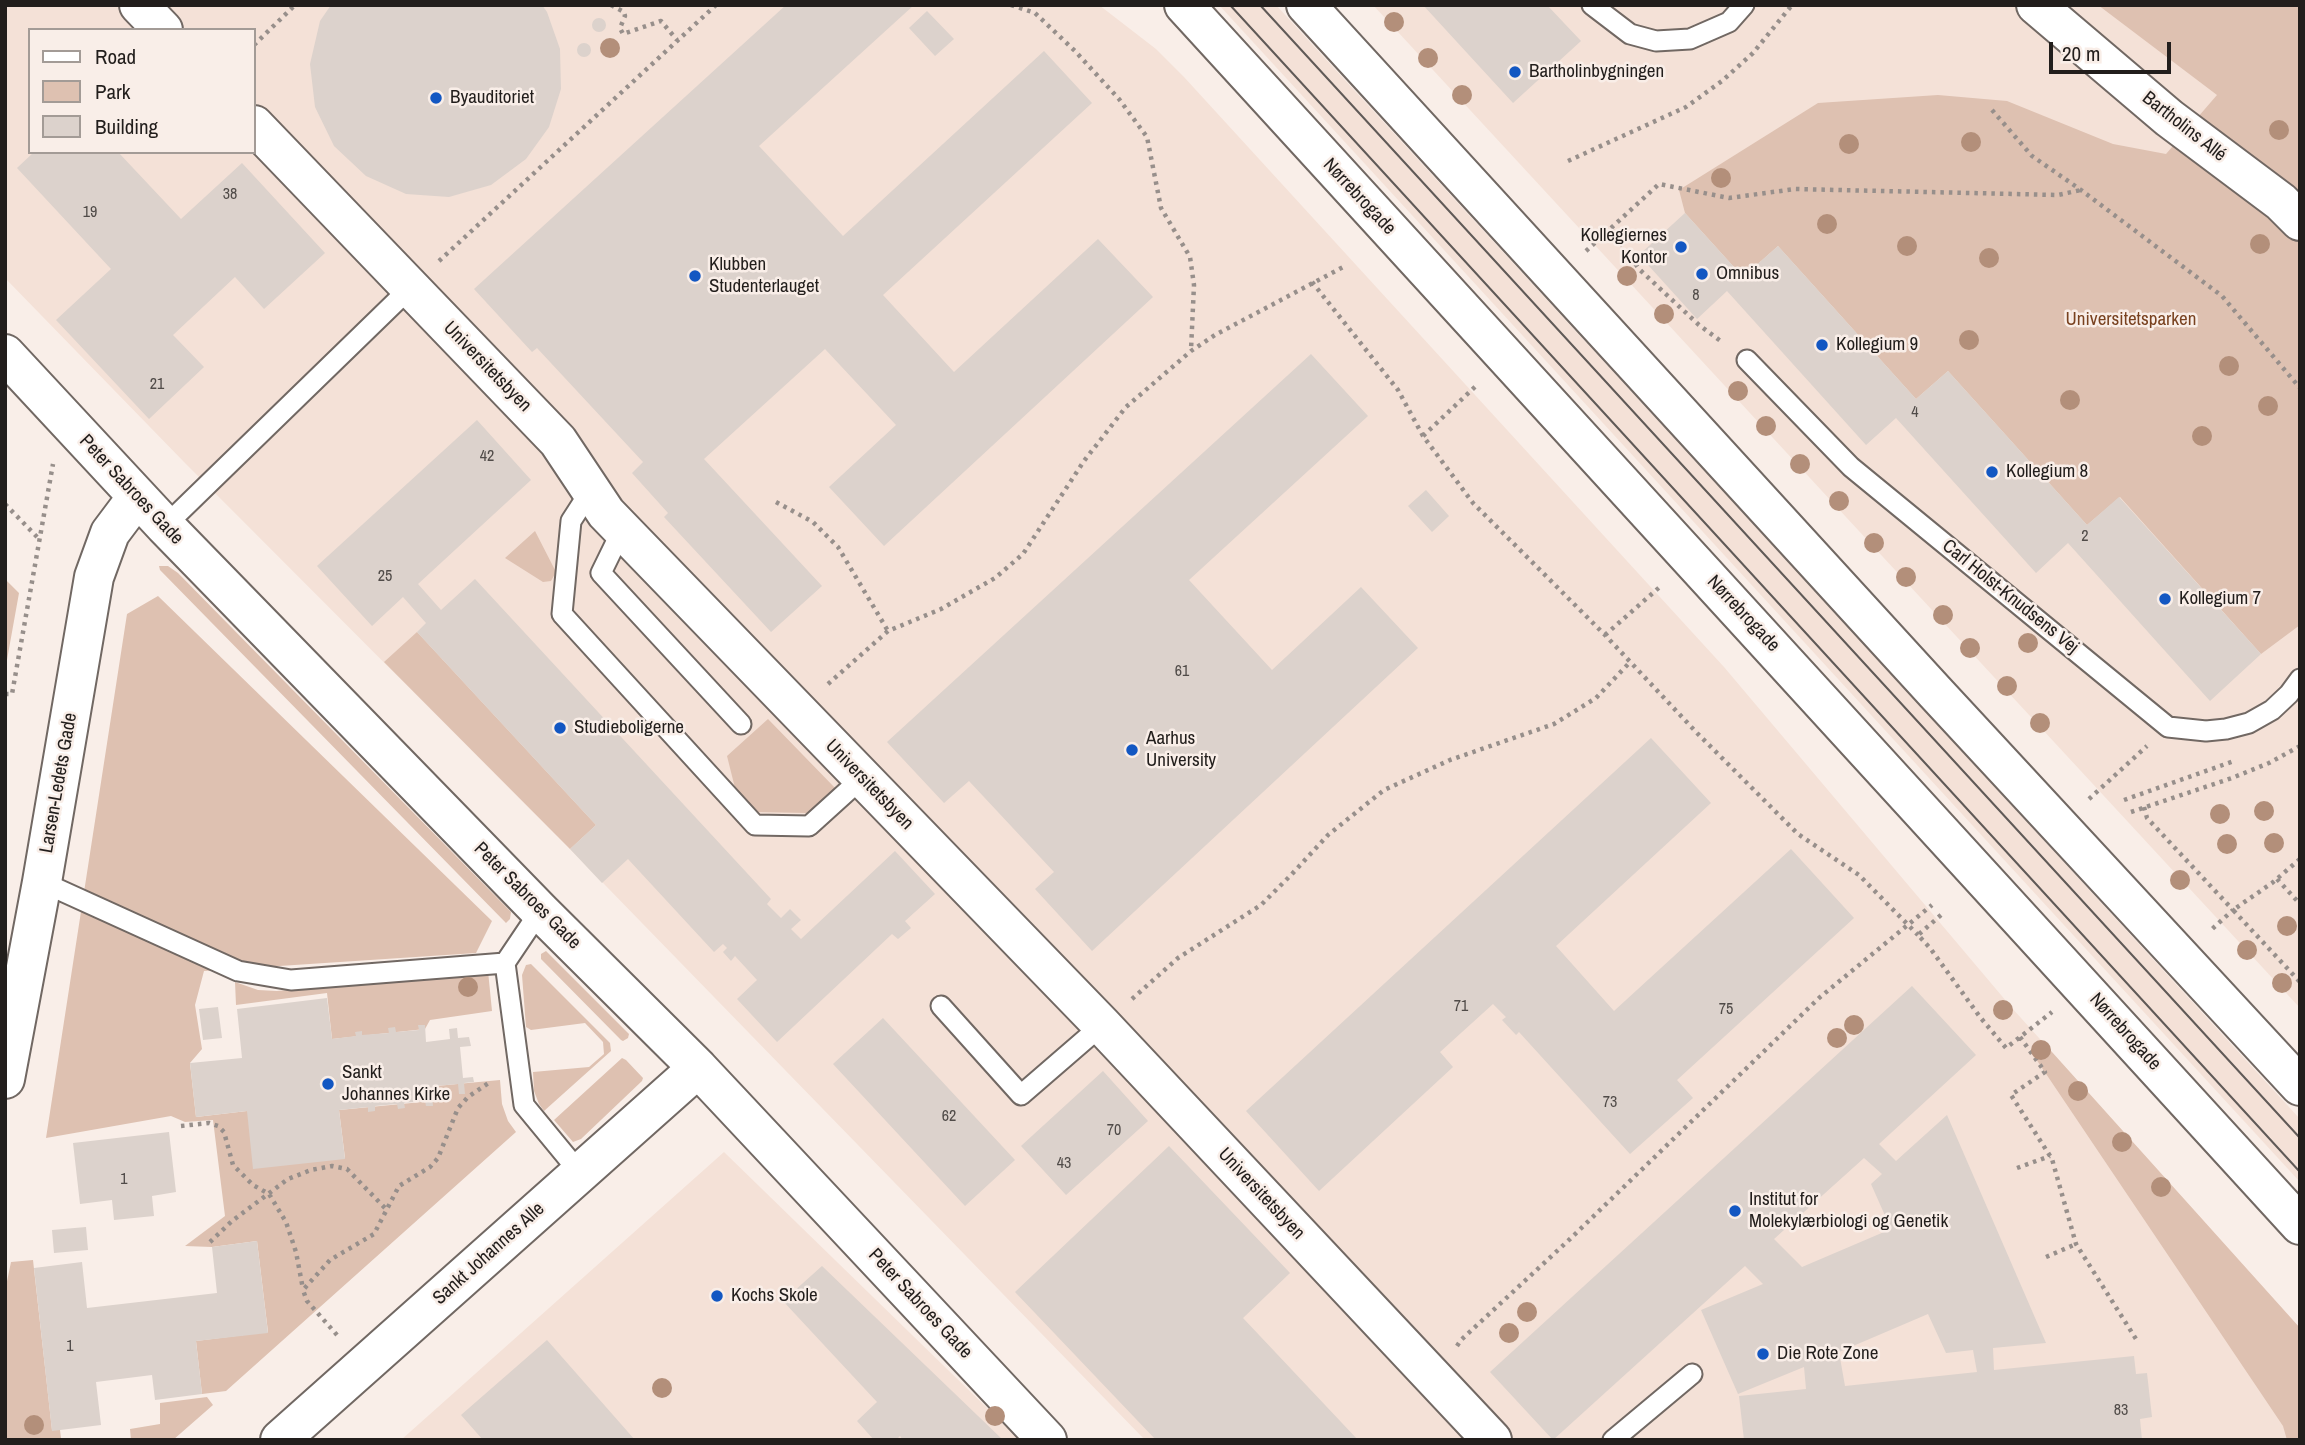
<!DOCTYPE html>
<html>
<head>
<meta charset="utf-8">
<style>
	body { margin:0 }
	#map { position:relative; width:2305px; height:1445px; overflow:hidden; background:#f9eee8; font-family:"Archivo Narrow",sans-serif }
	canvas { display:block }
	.frame { position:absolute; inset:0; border:7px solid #221e1c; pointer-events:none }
	.legend { position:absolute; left:28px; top:28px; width:228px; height:126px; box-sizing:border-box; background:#f9eee8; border:2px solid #a39b96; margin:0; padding:9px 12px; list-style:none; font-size:21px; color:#221e1c }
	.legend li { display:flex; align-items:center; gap:14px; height:35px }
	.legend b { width:35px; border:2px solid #a39b96 }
	.scale { position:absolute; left:2049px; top:42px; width:122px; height:32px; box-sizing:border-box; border:4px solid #221e1c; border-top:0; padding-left:9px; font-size:21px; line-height:24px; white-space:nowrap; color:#221e1c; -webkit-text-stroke:5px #f9eee8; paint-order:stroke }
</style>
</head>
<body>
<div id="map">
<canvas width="2305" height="1445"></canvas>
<div class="frame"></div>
<ul class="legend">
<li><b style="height:9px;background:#fff"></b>Road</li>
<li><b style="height:19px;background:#dec1b1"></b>Park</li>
<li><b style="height:19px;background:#dcd2cc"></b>Building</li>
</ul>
<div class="scale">20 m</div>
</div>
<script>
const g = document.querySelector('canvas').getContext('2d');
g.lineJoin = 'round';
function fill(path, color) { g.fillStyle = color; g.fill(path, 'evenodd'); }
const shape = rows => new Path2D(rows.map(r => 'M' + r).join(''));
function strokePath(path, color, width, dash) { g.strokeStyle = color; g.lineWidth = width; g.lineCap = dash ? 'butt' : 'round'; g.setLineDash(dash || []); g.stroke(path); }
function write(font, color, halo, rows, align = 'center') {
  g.font = font + ' "Archivo Narrow",sans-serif'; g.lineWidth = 5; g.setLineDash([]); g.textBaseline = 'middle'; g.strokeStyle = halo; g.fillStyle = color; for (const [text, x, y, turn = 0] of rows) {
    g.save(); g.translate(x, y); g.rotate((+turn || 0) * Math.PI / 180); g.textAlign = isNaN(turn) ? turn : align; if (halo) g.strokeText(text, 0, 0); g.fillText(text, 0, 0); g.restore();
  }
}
fill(shape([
	[5,5,1099,5,1156,49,1184,77,1724,667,2012,1008,2300,1328,2300,1440,1145,1440,570,849,184,462,5,278],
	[30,30,254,30,254,152,30,152],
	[1219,5,1276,5,2300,1119,2300,1182],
	[1373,5,2300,5,2300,1008,1846,517],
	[724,1152,1020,1440,401,1440]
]), '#f4e1d7');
fill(shape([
	[2098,5,2300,5,2300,625,2261,654,2120,497,2087,525,1948,371,1916,399,1778,246,1743,277,1685,213,1679,190,1818,103,1938,95,2007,101,2113,144,2166,154,2217,95],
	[535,531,556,572,551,581,543,582,505,558],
	[159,566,168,566,178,573,511,912,510,919,506,923,160,570],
	[5,579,19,593,5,671],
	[158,596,492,921,476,953,204,971,195,1005,202,1049,190,1063,196,1117,247,1111,345,1158,339,1110,432,1101,432,1093,436,1086,500,1080,502,1104,508,1121,516,1132,226,1391,202,1394,196,1341,268,1332,257,1241,212,1247,185,1246,225,1216,213,1120,185,1122,171,1116,46,1138,127,614],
	[417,632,596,825,570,849,384,662],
	[768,719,836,789,807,813,756,812,735,788,727,756],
	[546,951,629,1034,628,1038,623,1041,621,1040,541,959,541,954],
	[531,964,610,1043,611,1051,544,1111,539,1104,534,1091,533,1072,589,1067,604,1054,603,1042,585,1023,531,1030,526,1027,522,975,526,965],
	[488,971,492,1011,430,1020,425,1029,332,1039,327,993,236,1005,235,982,258,990,277,991],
	[2043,1042,2300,1328,2300,1440,2287,1440,2283,1426,2032,1053],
	[622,1058,626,1060,643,1078,642,1081,581,1139,573,1142,554,1120],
	[33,1260,52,1430,60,1430,61,1438,59,1440,5,1440,5,1291,11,1262],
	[207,1397,213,1405,173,1440,131,1440,130,1429,160,1424,160,1403]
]), '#dec1b1');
fill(shape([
	[331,5,542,5,547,12,560,49,561,89,549,127,526,159,491,185,449,197,406,194,366,176,334,146,315,107,310,64,320,21],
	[786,5,914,5,759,146,843,236,1044,51,1092,103,883,295,954,372,1098,239,1153,297,884,546,829,487,896,425,825,349,704,459,822,586,771,632,664,517,668,513,632,473,643,462,537,348,532,352,474,289],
	[1423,5,1547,5,1581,41,1513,103],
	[927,11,954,39,935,56,909,28],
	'592 25a7 7 0 1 1 14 0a7 7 0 1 1-14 0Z',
	'577 50a7 7 0 1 1 14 0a7 7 0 1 1-14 0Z',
	[34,152,118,152,181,219,242,163,325,253,264,309,235,277,173,335,204,367,149,419,56,320,111,269,17,168],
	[1685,213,1743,277,1778,246,1916,399,1948,371,2087,525,2119,497,2261,654,2210,701,2068,543,2036,573,1896,418,1866,445,1727,291,1697,319,1639,255],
	[1311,354,1368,416,1189,580,1272,670,1361,587,1418,648,1092,951,1035,889,1054,872,969,781,944,803,887,742],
	[477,420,531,480,418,584,441,610,475,579,771,899,767,904,781,918,790,909,801,920,791,929,801,939,895,851,935,894,905,921,911,928,898,939,892,934,777,1042,737,999,757,980,735,956,731,961,723,952,727,948,723,944,714,952,628,859,602,883,570,849,596,825,417,632,426,623,403,597,372,626,317,566],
	[1426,490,1449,516,1432,532,1408,506],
	[1651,738,1711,803,1556,946,1614,1011,1791,849,1854,918,1677,1080,1693,1098,1630,1154,1519,1032,1516,1035,1502,1020,1506,1017,1493,1004,1440,1052,1453,1067,1319,1191,1246,1111],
	[1912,986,1976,1055,1879,1144,1896,1161,1947,1115,2046,1343,1993,1348,1994,1370,2134,1356,2136,1374,2147,1373,2152,1417,2140,1419,2142,1440,1744,1440,1739,1396,1806,1389,1804,1367,1738,1394,1701,1310,1763,1284,1745,1266,1553,1440,1490,1372],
	[1864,1158,1882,1174,1871,1184,1891,1229,1802,1267,1774,1239],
	[1928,1314,1946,1353,1973,1350,1977,1372,1845,1386,1839,1352],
	[327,998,332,1039,356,1036,355,1032,362,1031,362,1035,389,1033,388,1028,395,1027,396,1032,419,1030,418,1025,425,1025,426,1042,450,1039,449,1029,457,1028,458,1038,469,1037,471,1046,460,1047,463,1078,473,1077,474,1082,464,1083,465,1094,459,1094,458,1084,436,1086,432,1093,433,1106,426,1106,425,1101,404,1103,405,1108,398,1109,397,1104,375,1106,375,1111,368,1112,368,1107,339,1110,345,1159,253,1169,247,1111,196,1117,190,1063,242,1058,237,1009],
	[218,1007,222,1038,203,1040,199,1009],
	[883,1018,1015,1160,965,1206,833,1064],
	[1103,1071,1148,1121,1066,1195,1021,1146],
	[169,1132,176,1192,152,1196,154,1216,114,1220,112,1200,80,1204,73,1143],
	[1169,1146,1290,1273,1243,1318,1358,1440,1156,1440,1015,1292],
	[86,1227,88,1250,54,1253,52,1230],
	[257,1241,268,1333,196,1341,202,1394,155,1400,152,1375,96,1382,101,1425,52,1431,34,1268,82,1262,87,1308,217,1293,212,1247],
	[822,1266,1003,1440,903,1440,900,1436,896,1440,874,1440,857,1421,877,1402,783,1301],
	[547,1340,635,1440,483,1440,461,1415]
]), '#dcd2cc');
const lane = shape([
	[1592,5,1630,34,1656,41,1690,39,1729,22,1744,5],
	[1747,360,1851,467,2168,727,2206,731,2226,729,2249,723,2272,710,2289,694,2300,679],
	[591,490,571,521,562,614,755,825,809,826,862,778],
	[165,526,410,288],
	[622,530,601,573,741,724],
	[42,882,238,971,291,980,505,963],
	[540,911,505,963,524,1105,580,1173],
	[941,1006,1021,1095,1102,1025],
	[1613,1440,1692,1374]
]);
const street = shape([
	[139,5,163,30],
	[2036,5,2169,118,2281,202,2300,221],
	[254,125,558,441,606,513,1102,1025,1492,1440],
	[5,354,165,526,540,911,698,1068,1047,1440],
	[5,1079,42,882,94,577,110,533,137,497],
	[280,1440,698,1068]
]);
const secondary = shape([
	[1184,5,2300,1225],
	[1306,5,1935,692,2300,1086]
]);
strokePath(lane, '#716863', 23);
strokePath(street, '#716863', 42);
strokePath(secondary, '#716863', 42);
strokePath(shape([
	[611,5,624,12,625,16,620,28,623,34,661,21,677,40],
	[1011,5,1035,13,1075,51,1119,99,1147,137,1161,208,1190,257,1194,285,1191,350],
	[254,45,295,5],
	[1992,110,2032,156,2081,190,2222,296,2300,388],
	[1568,161,1686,107,1722,81,1753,53,1792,5],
	[1611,229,1639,269,1699,325,1722,342],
	[1586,251,1659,184,1729,198,1795,189,2058,195,2081,190],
	[439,261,716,5],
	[1312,282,1398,390,1423,436,1473,503,1605,635,1697,733,1798,834,1859,875,1918,935],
	[1423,436,1478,384],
	[776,502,813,522,838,547,888,631],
	[5,504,40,540],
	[1605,635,1662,585],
	[828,684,888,631,941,609,995,578,1023,554,1084,461,1126,407,1191,351,1215,335,1345,266],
	[5,694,12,694,53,464],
	[2089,799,2147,746],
	[2124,800,2234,761],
	[2144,807,2147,818,2233,910,2211,930],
	[2131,812,2232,778,2269,763,2300,746],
	[2300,859,2272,883,2233,910,2300,982],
	[2277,879,2300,904],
	[1941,915,1918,935,1930,948,1980,1017,2006,1048,2052,1012],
	[1132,999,1178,958,1261,905,1291,875,1328,835,1384,790,1450,760,1554,724,1596,698,1631,661],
	[2020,1037,2045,1072,2011,1095,2052,1159,2076,1244,2136,1339],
	[181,1126,209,1123,218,1126,224,1132,233,1165,253,1185,269,1194,286,1222,296,1252,303,1289],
	[2017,1168,2050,1156],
	[210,1242,232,1221,288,1179,311,1170,332,1166,347,1169,386,1209],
	[2046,1257,2076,1244],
	[337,1335,307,1301,303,1290,330,1260,374,1234,399,1186,430,1167,438,1158,458,1108,468,1097,490,1082],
	[1457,1346,1461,1340,1570,1239,1819,998,1932,905]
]), '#978f8b', 4.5, [3.5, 5]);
strokePath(lane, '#fff', 19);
strokePath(street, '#fff', 38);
strokePath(secondary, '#fff', 38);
strokePath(shape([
	[1230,5,2300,1172],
	[1260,5,2300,1138]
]), '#605a57', 2);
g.fillStyle = '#b38f7a';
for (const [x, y] of [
	[1394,22],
	[610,48],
	[1428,58],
	[1462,95],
	[2279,130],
	[1971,142],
	[1849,144],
	[1721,178],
	[1827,224],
	[2260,244],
	[1907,246],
	[1989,258],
	[1627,276],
	[1664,314],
	[1969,340],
	[2229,366],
	[1738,391],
	[2070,400],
	[2268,406],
	[1766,426],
	[2202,436],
	[1800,464],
	[1839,501],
	[1874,543],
	[1906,577],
	[1943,615],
	[2028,643],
	[1970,648],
	[2007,686],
	[2040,723],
	[2264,811],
	[2220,814],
	[2274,843],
	[2227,844],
	[2180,880],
	[2287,926],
	[2247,950],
	[2282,983],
	[468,987],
	[2003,1010],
	[1854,1025],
	[1837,1038],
	[2041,1050],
	[2078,1091],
	[2122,1142],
	[2161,1187],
	[1527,1312],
	[1509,1333],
	[662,1388],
	[995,1416],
	[34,1425]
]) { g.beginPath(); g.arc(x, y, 10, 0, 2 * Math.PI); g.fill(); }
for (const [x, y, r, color] of [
	[1515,72,7,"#1357c2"],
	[436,98,7,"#1357c2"],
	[1681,247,7,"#1357c2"],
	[1702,274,7,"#1357c2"],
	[695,276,7,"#1357c2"],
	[1822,345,7,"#1357c2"],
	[1992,472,7,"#1357c2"],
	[2165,599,7,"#1357c2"],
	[560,728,7,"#1357c2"],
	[1132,750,7,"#1357c2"],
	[328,1084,7,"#1357c2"],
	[1735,1211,7,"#1357c2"],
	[717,1296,7,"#1357c2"],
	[1763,1354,7,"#1357c2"]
]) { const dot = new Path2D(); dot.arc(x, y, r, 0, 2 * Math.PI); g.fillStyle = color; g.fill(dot); strokePath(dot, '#f9eee8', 2.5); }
write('16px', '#504b48', null, [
	["38",230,195],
	["19",90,213],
	["8",1696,296],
	["21",157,385],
	["4",1915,413],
	["42",487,457],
	["2",2085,537],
	["25",385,577],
	["61",1182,672],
	["71",1461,1007],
	["75",1726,1010],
	["73",1610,1103],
	["62",949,1117],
	["70",1114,1131],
	["43",1064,1164],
	["1",124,1180],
	["1",70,1347],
	["83",2121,1411]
]);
write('19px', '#221e1c', '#f9eee8', [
	["Bartholinbygningen",1529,72],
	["Byauditoriet",450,98],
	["Kollegiernes",1667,236,"right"],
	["Kontor",1667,258,"right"],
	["Klubben",709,265],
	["Studenterlauget",709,287],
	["Omnibus",1716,274],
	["Kollegium 9",1836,345],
	["Kollegium 8",2006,472],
	["Kollegium 7",2179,599],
	["Studieboligerne",574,728],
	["Aarhus",1146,739],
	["University",1146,761],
	["Sankt",342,1073],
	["Johannes Kirke",342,1095],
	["Institut for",1749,1200],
	["Molekylærbiologi og Genetik",1749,1222],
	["Kochs Skole",731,1296],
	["Die Rote Zone",1777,1354]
], 'left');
write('19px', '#221e1c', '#f9eee8', [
	["Bartholins Allé",2184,127,38],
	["Nørrebrogade",1359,197,47],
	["Universitetsbyen",487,367,46],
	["Peter Sabroes Gade",131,490,47],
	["Carl Holst-Knudsens Vej",2010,597,39],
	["Nørrebrogade",1743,614,47],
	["Larsen-Ledets Gade",59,783,-80],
	["Universitetsbyen",869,785,46],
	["Peter Sabroes Gade",527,896,45],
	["Nørrebrogade",2125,1032,48],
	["Universitetsbyen",1261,1194,47],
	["Sankt Johannes Alle",489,1254,-42],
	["Peter Sabroes Gade",920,1304,47]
]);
write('19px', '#794220', '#f9eee8', [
	["Universitetsparken",2131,320]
]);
</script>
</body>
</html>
